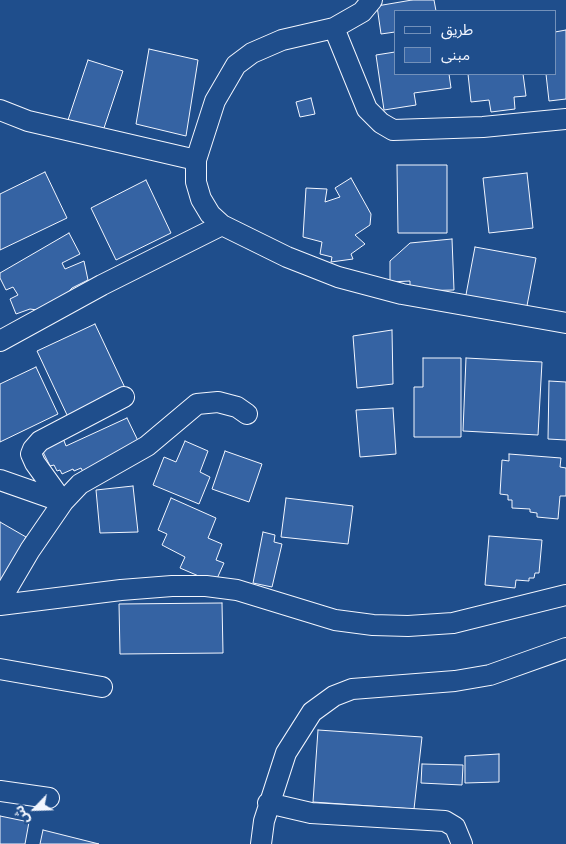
<!DOCTYPE html>
<html>
<head>
<meta charset="utf-8">
<style>
	body { margin:0 }
	#map { position:relative; width:566px; height:844px; overflow:hidden; background:#1f4e8c; font-family:Helvetica,"Noto Sans Arabic",sans-serif }
	canvas { display:block }
	.legend { position:absolute; left:394px; top:10px; width:162px; height:65px; box-sizing:border-box; background:#1f4e8c; border:1px solid #7391ba; margin:0; padding:6px 9px; list-style:none; font-size:15px; color:#f2f6ff }
	.legend li { display:flex; align-items:center; gap:10px; height:25px }
	.legend b { width:25px; border:1px solid #7391ba }
	.north { position:absolute; left:10px; top:784px; width:50px; height:50px; -webkit-text-stroke:4px #1f4e8c; paint-order:stroke; rotate:246deg; font-size:14px; font-weight:700; line-height:20px; text-align:center; color:#f2f6ff }
	.north::after { content:''; display:block; margin:auto; width:18px; height:22px; background:#f2f6ff; clip-path:polygon(50% 0,100% 100%,50% 72%,0 100%) }
</style>
</head>
<body>
<div id="map">
<canvas width="566" height="844"></canvas>
<ul class="legend">
<li><b style="height:6px;background:#1f4e8c"></b>طريق</li>
<li><b style="height:14px;background:#3563a3"></b>مبنى</li>
</ul>
<div class="north">ش</div>
</div>
<script>
const g = document.querySelector('canvas').getContext('2d');
g.lineJoin = 'round';
function fill(path, color) { g.fillStyle = color; g.fill(path, 'evenodd'); }
const shape = rows => new Path2D(rows.map(r => 'M' + r).join(''));
function strokePath(path, color, width, dash) { g.strokeStyle = color; g.lineWidth = width; g.lineCap = dash ? 'butt' : 'round'; g.setLineDash(dash || []); g.stroke(path); }
const building = shape([
	[412,0,434,0,436,11,395,11,395,32,381,34,377,6,412,0],
	[566,30,566,99,549,101,546,74,555,74,555,32,566,30],
	[149,49,198,60,186,136,136,124,149,49],
	[395,52,395,74,449,74,451,88,414,93,416,105,384,110,376,55,395,52],
	[88,60,123,71,103,131,68,120,88,60],
	[468,74,523,74,526,96,514,97,515,109,491,112,489,100,471,102,468,74],
	[311,98,315,114,300,117,296,102,311,98],
	[397,165,447,165,447,233,398,233,397,165],
	[45,172,67,218,0,250,0,194,45,172],
	[527,173,533,228,489,233,483,178,527,173],
	[351,178,371,214,370,225,355,235,365,244,351,254,353,259,331,262,332,257,320,254,322,242,303,237,306,188,327,189,325,202,340,197,335,188,351,178],
	[146,180,171,233,116,260,91,208,146,180],
	[69,233,80,254,62,263,65,269,84,261,88,280,72,288,63,298,37,310,30,309,16,314,10,299,18,295,13,287,6,290,0,278,0,273,69,233],
	[452,239,454,290,410,291,410,281,390,282,390,261,410,243,452,239],
	[475,247,536,258,526,311,465,300,475,247],
	[95,324,126,390,68,417,37,351,95,324],
	[392,330,393,384,357,388,353,336,392,330],
	[423,358,461,358,461,437,414,437,414,387,423,387,423,358],
	[466,358,542,362,538,435,463,431,466,358],
	[36,367,58,414,0,442,0,384,36,367],
	[549,381,566,382,566,440,548,439,549,381],
	[393,408,396,454,360,457,356,410,393,408],
	[127,418,140,445,83,472,81,468,74,471,73,469,62,474,60,470,57,471,54,465,50,466,41,448,63,438,66,446,127,418],
	[185,441,208,451,200,472,210,477,199,504,153,485,164,457,176,462,185,441],
	[225,451,262,464,249,502,212,489,225,451],
	[509,454,561,458,560,467,566,468,566,496,560,496,558,519,537,517,537,513,530,512,530,509,512,508,512,500,508,500,508,495,500,494,502,460,509,461,509,454],
	[133,486,138,532,100,533,96,490,133,486],
	[171,498,216,518,208,538,222,544,216,560,224,563,215,583,180,568,185,557,162,545,167,534,158,530,171,498],
	[286,498,353,506,348,544,281,537,286,498],
	[0,522,26,537,0,583,0,522],
	[263,532,275,535,274,542,282,544,272,587,253,583,263,532],
	[489,536,542,540,539,573,535,573,534,578,529,578,529,581,516,580,515,588,485,585,489,536],
	[222,603,223,653,120,654,119,604,222,603],
	[318,730,422,737,414,809,313,802,318,730],
	[499,754,499,782,465,783,465,756,499,754],
	[422,764,463,765,462,785,421,783,422,764],
	[0,816,29,822,25,844,0,844,0,816],
	[43,830,99,844,40,844,43,830]
]);
fill(building, '#3563a3');
strokePath(building, '#f2f6ff', 1);
const minor = shape([
	[372,0,362,12,334,28,282,40,252,53,236,65,215,101,196,160,196,182,201,199,210,214,222,225,287,257,338,277,402,294,566,323],
	[334,28,367,109,381,123,393,130,483,127,566,119],
	[0,110,28,121,196,160],
	[0,341,102,285,222,225],
	[0,480,63,502],
	[63,502,35,463,31,454,33,449,40,441,124,397],
	[0,601,30,550,63,502,80,484,147,446,197,404,218,402,237,407,247,414],
	[0,605,121,590,172,586,206,586,237,590,335,620,373,625,408,626,453,623,566,595],
	[0,669,102,687],
	[0,791,49,798],
	[268,803,311,813,445,821,455,827,462,844],
	[261,844,264,821,286,753,312,712,334,696,352,689,455,681,490,675,566,648]
]);
strokePath(minor, '#f2f6ff', 22);
strokePath(minor, '#1f4e8c', 20);
</script>
</body>
</html>
